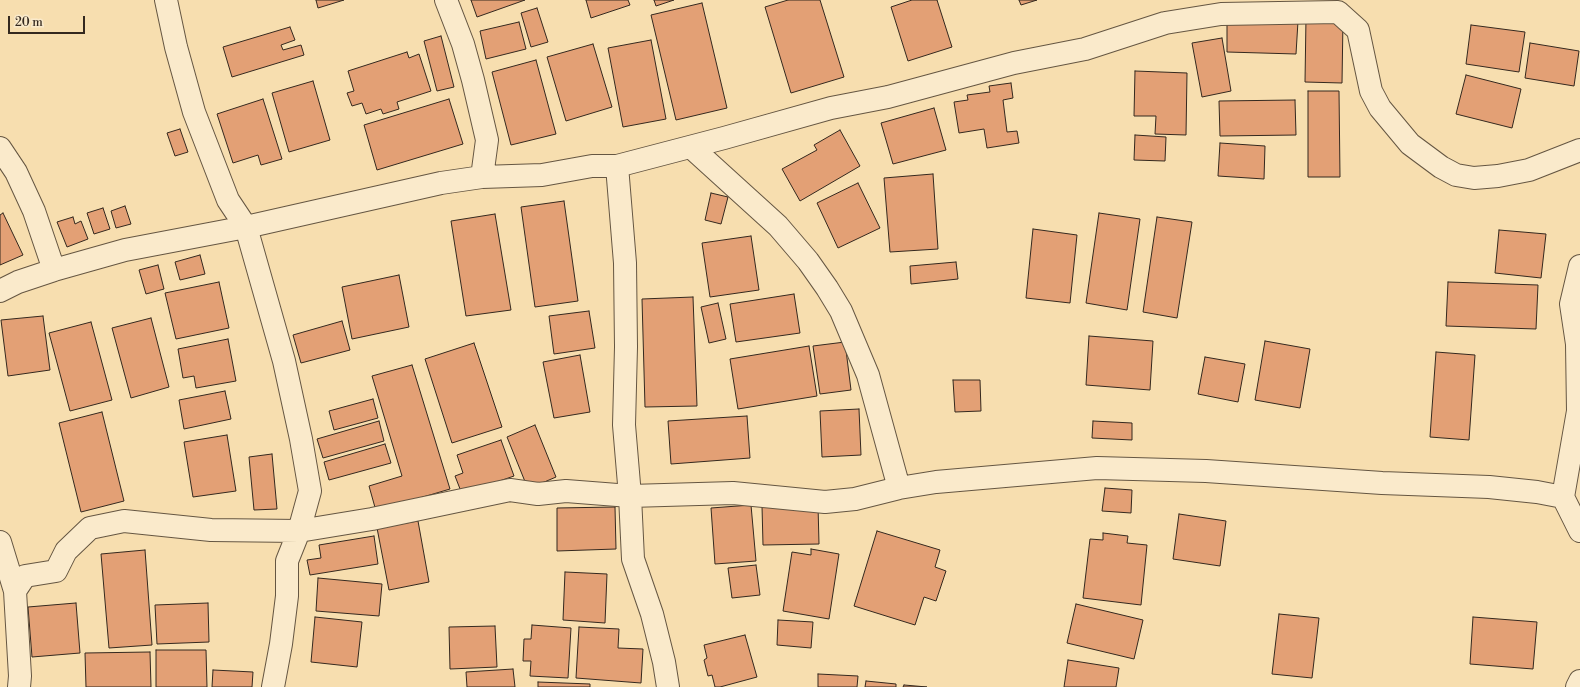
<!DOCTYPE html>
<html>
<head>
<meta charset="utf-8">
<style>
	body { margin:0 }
	#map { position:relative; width:1580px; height:687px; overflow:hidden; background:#f7deaf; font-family:"Libre Bodoni",serif }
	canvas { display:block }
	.scale { position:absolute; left:8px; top:16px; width:77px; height:18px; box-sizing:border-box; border:2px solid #34281e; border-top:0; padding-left:5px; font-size:12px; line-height:14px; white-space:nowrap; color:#34281e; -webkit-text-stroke:3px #faeacb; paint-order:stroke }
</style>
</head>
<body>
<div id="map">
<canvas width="1580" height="687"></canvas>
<div class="scale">20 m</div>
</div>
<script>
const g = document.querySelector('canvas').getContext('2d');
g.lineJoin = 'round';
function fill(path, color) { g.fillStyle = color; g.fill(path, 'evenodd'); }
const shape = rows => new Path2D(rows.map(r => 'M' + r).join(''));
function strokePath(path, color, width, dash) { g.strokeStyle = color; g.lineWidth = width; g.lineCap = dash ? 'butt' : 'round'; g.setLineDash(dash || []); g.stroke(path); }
const building = shape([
	[316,0,344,0,318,8,316,0],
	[471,0,525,0,477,17,471,0],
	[586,0,628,0,630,5,591,18,586,0],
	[654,0,674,0,656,6,654,0],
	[788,0,820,0,844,77,791,93,765,7,788,0],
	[937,0,952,47,908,61,891,7,912,0,937,0],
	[1019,0,1037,0,1021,5,1019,0],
	[702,3,727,108,676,120,651,15,702,3],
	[537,8,548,42,531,47,521,13,537,8],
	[1306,18,1343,19,1342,83,1305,82,1306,18],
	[1227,20,1298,21,1296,54,1227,52,1227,20],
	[519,22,526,49,486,59,480,31,519,22],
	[1471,25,1525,32,1519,72,1466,64,1471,25],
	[290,27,295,40,281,45,283,50,301,45,304,55,232,77,223,47,290,27],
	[441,36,454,87,437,91,424,41,441,36],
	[1222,38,1231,91,1202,97,1192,43,1222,38],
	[651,40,666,119,623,127,608,48,651,40],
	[1530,43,1579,51,1574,86,1525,78,1530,43],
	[593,44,612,107,566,121,547,57,593,44],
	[407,52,409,58,419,54,431,91,397,102,399,109,383,114,381,109,366,114,362,103,352,106,347,93,354,91,348,71,407,52],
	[536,60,556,134,511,145,492,72,536,60],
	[1135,71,1187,73,1186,135,1155,134,1156,116,1134,116,1135,71],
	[1466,75,1521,89,1512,128,1456,114,1466,75],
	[313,81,330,140,289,152,272,93,313,81],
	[1011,83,1013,98,1003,100,1007,132,1017,131,1019,143,987,148,984,129,959,133,954,102,968,100,967,95,990,92,989,86,1011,83],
	[1308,91,1339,91,1340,177,1308,177,1308,91],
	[263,99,282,159,261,165,258,155,233,163,217,114,263,99],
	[449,99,463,144,377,170,364,125,449,99],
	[1295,100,1296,135,1220,136,1219,101,1295,100],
	[934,108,946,150,893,164,881,123,934,108],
	[180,129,188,152,175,156,167,133,180,129],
	[840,130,860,166,800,201,782,169,817,150,814,145,840,130],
	[1135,135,1166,137,1165,161,1134,160,1135,135],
	[1220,143,1265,146,1264,179,1218,176,1220,143],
	[933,174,938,249,890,252,884,178,933,174],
	[858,183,880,228,838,248,817,203,858,183],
	[711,193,728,197,721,224,705,220,711,193],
	[564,201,578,301,535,307,521,207,564,201],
	[125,206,131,224,116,228,111,211,125,206],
	[103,208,110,229,94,234,87,213,103,208],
	[3,213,23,255,0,265,0,215,3,213],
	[1099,213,1140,219,1127,310,1086,303,1099,213],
	[495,214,511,310,466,316,451,221,495,214],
	[73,217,75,224,81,221,88,239,67,247,57,222,73,217],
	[1157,217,1192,222,1177,318,1143,312,1157,217],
	[1033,229,1077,235,1070,303,1026,298,1033,229],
	[1499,230,1546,234,1541,278,1495,273,1499,230],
	[751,236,759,290,710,297,702,243,751,236],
	[200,255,205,274,180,280,175,262,200,255],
	[956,262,958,279,911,284,910,266,956,262],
	[158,265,164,289,146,294,139,270,158,265],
	[399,275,409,327,352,339,342,287,399,275],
	[219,282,229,328,176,339,165,293,219,282],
	[1448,282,1538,285,1536,329,1446,326,1448,282],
	[794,294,800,333,736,342,730,304,794,294],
	[693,297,697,406,645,407,642,299,693,297],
	[718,303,726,339,709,343,701,307,718,303],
	[589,311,595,348,554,354,549,316,589,311],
	[43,316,50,370,8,376,1,320,43,316],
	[151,318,169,387,131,398,112,328,151,318],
	[342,321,350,350,301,363,293,335,342,321],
	[91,322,112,400,70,411,49,333,91,322],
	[1089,336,1153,341,1150,390,1086,385,1089,336],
	[228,339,236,381,196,388,194,376,183,378,178,349,228,339],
	[1265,341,1310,349,1300,408,1255,400,1265,341],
	[845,342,851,390,820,394,813,346,845,342],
	[474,343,502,427,452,443,425,359,474,343],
	[809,346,817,396,738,409,730,359,809,346],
	[1436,352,1475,355,1469,440,1430,437,1436,352],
	[580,355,590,412,554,418,543,362,580,355],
	[1205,357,1245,364,1238,402,1198,394,1205,357],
	[412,365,450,489,376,511,369,486,402,476,372,376,412,365],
	[953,380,980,380,981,411,955,412,953,380],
	[225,391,231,419,184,429,179,400,225,391],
	[373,399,378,418,334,430,329,411,373,399],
	[859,409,861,455,822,457,820,411,859,409],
	[102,412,124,501,81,512,59,423,102,412],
	[747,416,750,458,671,464,668,421,747,416],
	[379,421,384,441,323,458,317,439,379,421],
	[1093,421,1132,423,1132,440,1092,438,1093,421],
	[535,425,556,477,528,489,507,437,535,425],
	[227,435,236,491,193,497,184,442,227,435],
	[501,440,514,476,462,494,455,476,463,473,457,455,501,440],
	[385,444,391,463,329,480,324,462,385,444],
	[272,454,277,509,254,510,249,457,272,454],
	[1105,488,1132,490,1131,513,1102,511,1105,488],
	[751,505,756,561,715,564,711,508,751,505],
	[818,505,819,544,763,545,762,506,818,505],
	[615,507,616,549,557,551,557,508,615,507],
	[1179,514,1226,521,1220,566,1173,559,1179,514],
	[418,521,429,582,389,590,377,528,418,521],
	[877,531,940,550,935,567,946,571,936,601,924,597,915,625,854,606,877,531],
	[1103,533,1128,536,1127,543,1147,545,1141,605,1083,598,1090,539,1103,540,1103,533],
	[374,536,378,564,310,575,307,560,321,558,319,545,374,536],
	[811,549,839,554,829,619,783,611,792,552,811,555,811,549],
	[145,550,152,645,109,648,101,554,145,550],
	[756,565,760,595,732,598,728,568,756,565],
	[565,572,607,574,605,623,563,620,565,572],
	[318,578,382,584,379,616,316,611,318,578],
	[76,603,80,653,32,657,28,607,76,603],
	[208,603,209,642,157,644,155,605,208,603],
	[1076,604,1143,620,1134,659,1067,643,1076,604],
	[1279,614,1319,618,1312,678,1272,674,1279,614],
	[315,617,362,622,357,667,311,662,315,617],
	[1473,617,1537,622,1533,669,1470,664,1473,617],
	[778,620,813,622,811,648,777,645,778,620],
	[532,625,571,628,568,678,530,676,531,661,523,661,524,639,531,639,532,625],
	[495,626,497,667,450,669,449,627,495,626],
	[579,627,619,629,618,648,643,649,641,683,576,678,579,627],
	[745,635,757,677,720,687,715,687,712,675,708,676,704,660,707,658,704,645,745,635],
	[156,650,206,650,207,687,156,687,156,650],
	[150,652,151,687,86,687,85,653,150,652],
	[1068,660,1119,668,1116,687,1064,687,1068,660],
	[513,669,515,687,467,687,466,672,513,669],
	[213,670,253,672,252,687,212,687,213,670],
	[818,674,858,676,857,687,818,687,818,674],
	[866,681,896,684,896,687,865,687,866,681],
	[538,682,590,684,590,687,538,687,538,682],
	[904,685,927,687,903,687,904,685]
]);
fill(building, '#e3a075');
strokePath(building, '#34281e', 1);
const minor = shape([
	[166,0,176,47,194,112,228,200,246,227,284,361,301,439,310,491,299,531,287,561,287,596,281,644,273,687],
	[446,0,463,44,473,80,487,140,482,177],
	[691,147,778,226,808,261,827,288,841,311,868,375,899,488],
	[0,148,16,172,34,211,54,270],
	[617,166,625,263,626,347,624,425,630,496,633,559,652,614,664,662,668,687],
	[0,291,18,282,54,270,125,250,246,227,441,183,482,177,542,175,592,166,617,166,724,138,831,108,888,97,1014,63,1085,49,1165,23,1221,14,1338,12,1358,30,1371,91,1380,108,1410,144,1441,167,1456,175,1474,178,1498,176,1529,170,1580,150],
	[1563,497,1580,531],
	[0,542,15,591],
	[19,687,20,676,15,591,25,576,56,571,66,551,90,528,124,521,211,530,299,531,372,519,510,490,538,494,566,491,630,496,733,493,825,502,855,499,899,488,936,482,1097,468,1206,471,1382,483,1489,487,1537,492,1563,497,1578,411,1577,344,1571,304,1580,266],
	[1577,687,1580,681]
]);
strokePath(minor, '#655642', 24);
strokePath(minor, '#faeacb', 22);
</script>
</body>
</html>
